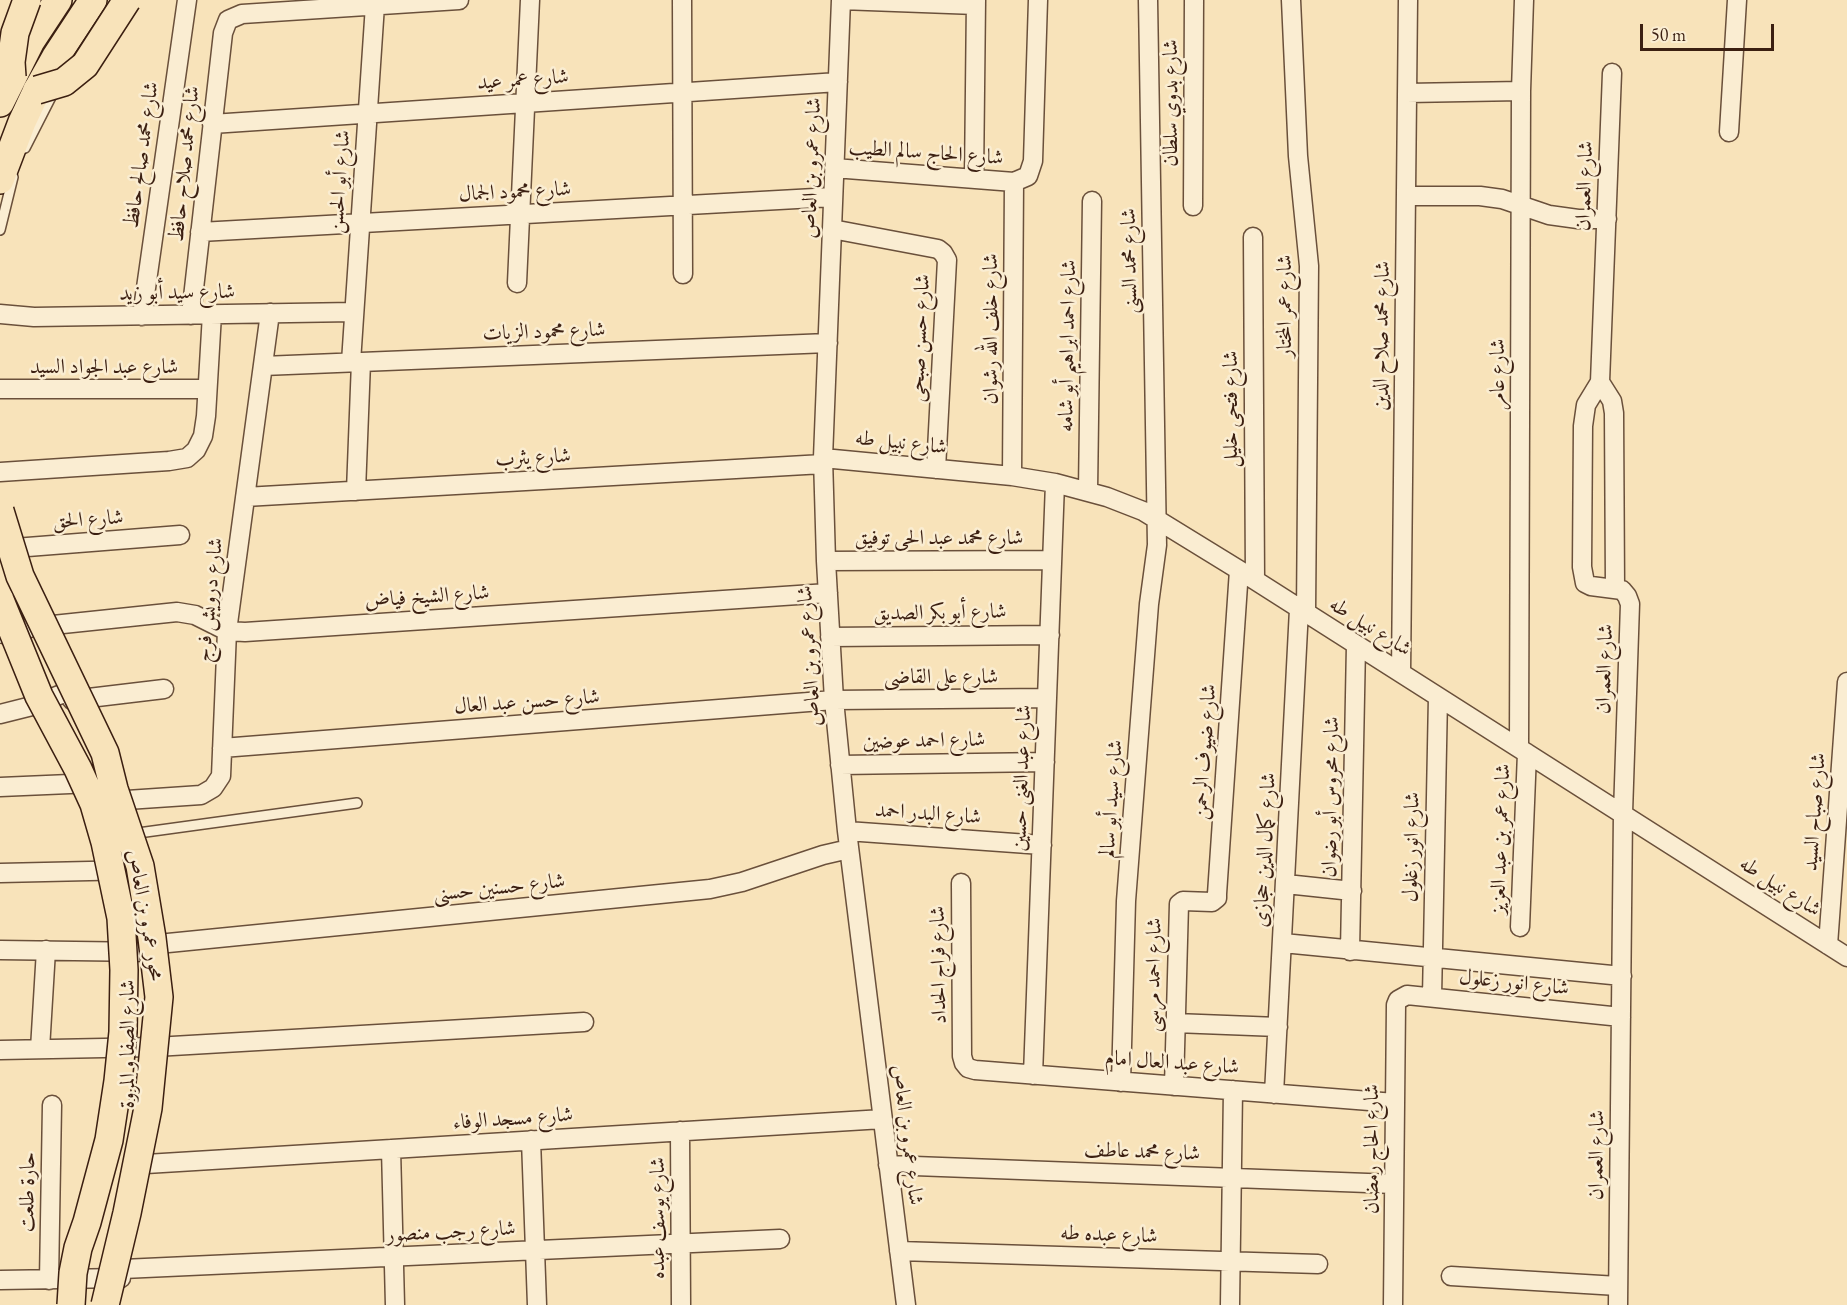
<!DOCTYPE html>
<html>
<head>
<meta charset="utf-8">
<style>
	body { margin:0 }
	#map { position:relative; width:1847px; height:1305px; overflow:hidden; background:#f8e3ba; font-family:"EB Garamond",serif }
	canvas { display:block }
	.scale { position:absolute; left:1640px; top:24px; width:134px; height:27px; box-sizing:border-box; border:3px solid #3b1f11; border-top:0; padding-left:8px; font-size:18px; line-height:21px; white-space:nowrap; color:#3b1f11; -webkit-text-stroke:4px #faedd2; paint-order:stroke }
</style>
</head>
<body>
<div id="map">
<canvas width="1847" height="1305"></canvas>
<div class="scale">50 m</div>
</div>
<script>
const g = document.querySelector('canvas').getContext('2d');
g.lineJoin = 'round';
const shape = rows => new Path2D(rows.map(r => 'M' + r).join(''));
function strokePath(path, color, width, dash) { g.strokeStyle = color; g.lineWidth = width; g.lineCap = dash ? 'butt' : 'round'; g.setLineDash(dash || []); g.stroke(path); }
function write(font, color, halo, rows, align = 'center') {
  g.font = font + ' "EB Garamond",Amiri,serif'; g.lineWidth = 5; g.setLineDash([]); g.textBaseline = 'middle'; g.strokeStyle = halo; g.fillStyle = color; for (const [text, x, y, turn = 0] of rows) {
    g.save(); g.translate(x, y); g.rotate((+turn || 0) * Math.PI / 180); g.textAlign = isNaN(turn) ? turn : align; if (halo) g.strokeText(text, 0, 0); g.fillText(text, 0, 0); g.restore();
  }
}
const lane = shape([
	[25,148,54,91],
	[0,230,13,177],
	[131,834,357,803]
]);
const street = shape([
	[682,0,683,274],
	[841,0,823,458,826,561,834,700,847,831,906,1305],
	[841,0,976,5],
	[1291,0,1298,156,1309,266,1306,612],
	[1612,73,1600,382,1586,405,1583,426,1582,567,1585,583,1591,586,1622,590,1627,596,1630,604,1623,813,1618,1305],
	[1407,93,1521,91],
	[212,124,838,82],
	[1729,132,1737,0],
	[834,168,1014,182,1028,176,1033,161,1038,0],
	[974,179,976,0],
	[1406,196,1480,196,1502,199,1549,215,1578,219,1607,219],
	[1193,206,1194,0],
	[832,229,938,249,943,253,947,260,936,469],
	[200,232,833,197],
	[1253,237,1255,580],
	[517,283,530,0],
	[0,314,34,317,354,312],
	[191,315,223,33,228,20,242,14,459,0],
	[142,316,187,0],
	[351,362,375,5],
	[263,366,828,343],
	[1600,382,1612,401,1614,413,1615,588],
	[0,389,207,389],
	[823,458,1012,476,1055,483,1107,497,1143,511,1239,570,1847,957],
	[0,472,169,461,187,458,196,450,203,436,206,416,212,314],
	[1012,476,1014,182],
	[356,491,361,362],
	[1088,491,1092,201],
	[245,497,823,464],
	[2,549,180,535],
	[826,561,1052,560],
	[3,634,34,627,177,612,195,615,227,631,245,632,828,593],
	[830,637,1050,635],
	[1401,673,1408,0],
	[72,700,164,689],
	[0,714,32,706,69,691],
	[222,748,834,700,1047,698],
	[1519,748,1521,91,1524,0],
	[840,765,1045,762],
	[0,787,93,783],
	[112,801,201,795,213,788,221,776,227,631,270,313],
	[847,831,1042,845],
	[0,873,134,870],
	[961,883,962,1056,964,1063,968,1068,975,1070,1395,1103],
	[1286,884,1352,891],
	[1520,927,1527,753],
	[1283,943,1622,976],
	[148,945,710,889,742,882,823,855,849,849],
	[1828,945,1847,682],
	[0,950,149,952],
	[1350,951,1356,645],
	[1432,997,1438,697],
	[1175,1023,1278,1027],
	[40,1049,46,950],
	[0,1050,155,1047,584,1022],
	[1033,1075,1055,483],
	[1121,1082,1126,901,1149,604,1157,545,1148,0],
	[1174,1086,1179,904,1183,901,1212,902,1217,898,1217,894,1239,570],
	[1274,1094,1299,609],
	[680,1131,681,1305],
	[531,1140,537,1305],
	[391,1149,395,1305],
	[146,1164,883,1119],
	[888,1165,1394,1184],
	[899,1251,1318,1264],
	[123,1269,780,1239],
	[1451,1276,1618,1286],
	[0,1280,121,1278],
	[49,1280,52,1105],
	[1230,1305,1233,1090],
	[1393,1305,1396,1005,1398,1000,1407,995,1621,1017]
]);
const primary = shape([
	[0,103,31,41,58,0],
	[0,180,22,122,37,90,55,58,93,0]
]);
strokePath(lane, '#6a503b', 12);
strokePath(street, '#6a503b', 21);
strokePath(primary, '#3b1f11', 30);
strokePath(lane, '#faedd2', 9);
strokePath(street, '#faedd2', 18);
strokePath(primary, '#f8e3ba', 27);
const primaryBridge = shape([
	[12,77,11,62,15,33,27,0],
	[37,90,64,82,85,65,127,0],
	[0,511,20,576,105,753,114,789,140,866,152,938,159,997,148,1108,127,1213,105,1305],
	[0,600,39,696,78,769,94,804,105,842,121,918,124,970,123,1032,118,1081,109,1140,87,1222,78,1248,73,1273,71,1305]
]);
strokePath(primaryBridge, '#3b1f11', 30, []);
strokePath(primaryBridge, '#f8e3ba', 27);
write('21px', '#3b1f11', '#faedd2', [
	["شارع عمر عيد",523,80,-4],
	["شارع بدوي سلطان",1171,103,-90],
	["شارع الحاج سالم الطيب",926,153,4],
	["شارع محمد صالح حافظ",142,155,-82],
	["شارع محمد صلاح حافظ",185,164,-84],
	["شارع عمرو بن العاص",812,168,-88],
	["شارع أبو الحسن",340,182,-86],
	["شارع العمران",1585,186,-88],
	["شارع محمود الجمال",515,192,-3],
	["شارع محمد السنى",1130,261,-91],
	["شارع سيد أبو زيد",177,293,-1],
	["شارع عمر المختار",1285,306,-90],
	["شارع خلف الله رشوان",991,329,-90],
	["شارع محمود الزيات",544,332,-2],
	["شارع محمد صلاح الدين",1382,336,-89],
	["شارع حسن صبحى",920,338,-87],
	["شارع احمد ابراهيم أبو شامه",1068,346,-89],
	["شارع عبد الجواد السيد",104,367],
	["شارع عامر",1498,374,-90],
	["شارع فتحى خليل",1231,409,-90],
	["شارع نبيل طه",901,443,6],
	["شارع يثرب",533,458,-3],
	["شارع الحق",88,520,-4],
	["شارع محمد عبد الحى توفيق",939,538],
	["شارع الشيخ فياض",427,597,-4],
	["شارع درويش فرج",210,600,-84],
	["شارع أبو بكر الصديق",940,613,-1],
	["شارع نبيل طه",1370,627,32],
	["شارع عمرو بن العاص",810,656,-94],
	["شارع العمران",1605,669,-88],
	["شارع على القاضى",941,677],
	["شارع حسن عبد العال",527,702,-4],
	["شارع احمد عوضين",924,741,-1],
	["شارع ضيوف الرحمن",1205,752,-86],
	["شارع عبد الغنى حسين",1022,778,-88],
	["شارع محروس أبو رضوان",1331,797,-89],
	["شارع سيد أبو سالم",1112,799,-86],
	["شارع صباح السيد",1815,812,-86],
	["شارع البدر احمد",928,814,4],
	["شارع عمر بن عبد العزيز",1501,839,-88],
	["شارع انور زغلول",1412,847,-89],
	["شارع كمال الدين حجازى",1265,850,-87],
	["شارع نبيل طه",1780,887,33],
	["شارع حسنين حسنى",499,888,-6],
	["محور عمرو بن العاص",145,915,80],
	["شارع فراج الحداد",939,965,-91],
	["شارع احمد مرسى",1154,975,-89],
	["شارع انور زعلول",1514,983,6],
	["شارع الصفا و المروة",128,1044,-90],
	["شارع عبد العال امام",1172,1063,4],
	["شارع مسجد الوفاء",513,1119,-4],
	["شارع عمرو بن العاص",907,1135,83],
	["شارع الحاج رمضان",1372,1149,-90],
	["شارع محمد عاطف",1142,1152,2],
	["شارع العمران",1597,1155,-89],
	["حارة طلعت",28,1192,-89],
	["شارع يوسف عبده",658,1218,-90],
	["شارع رجب منصور",451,1232,-3],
	["شارع عبده طه",1109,1235,2]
]);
</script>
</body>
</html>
